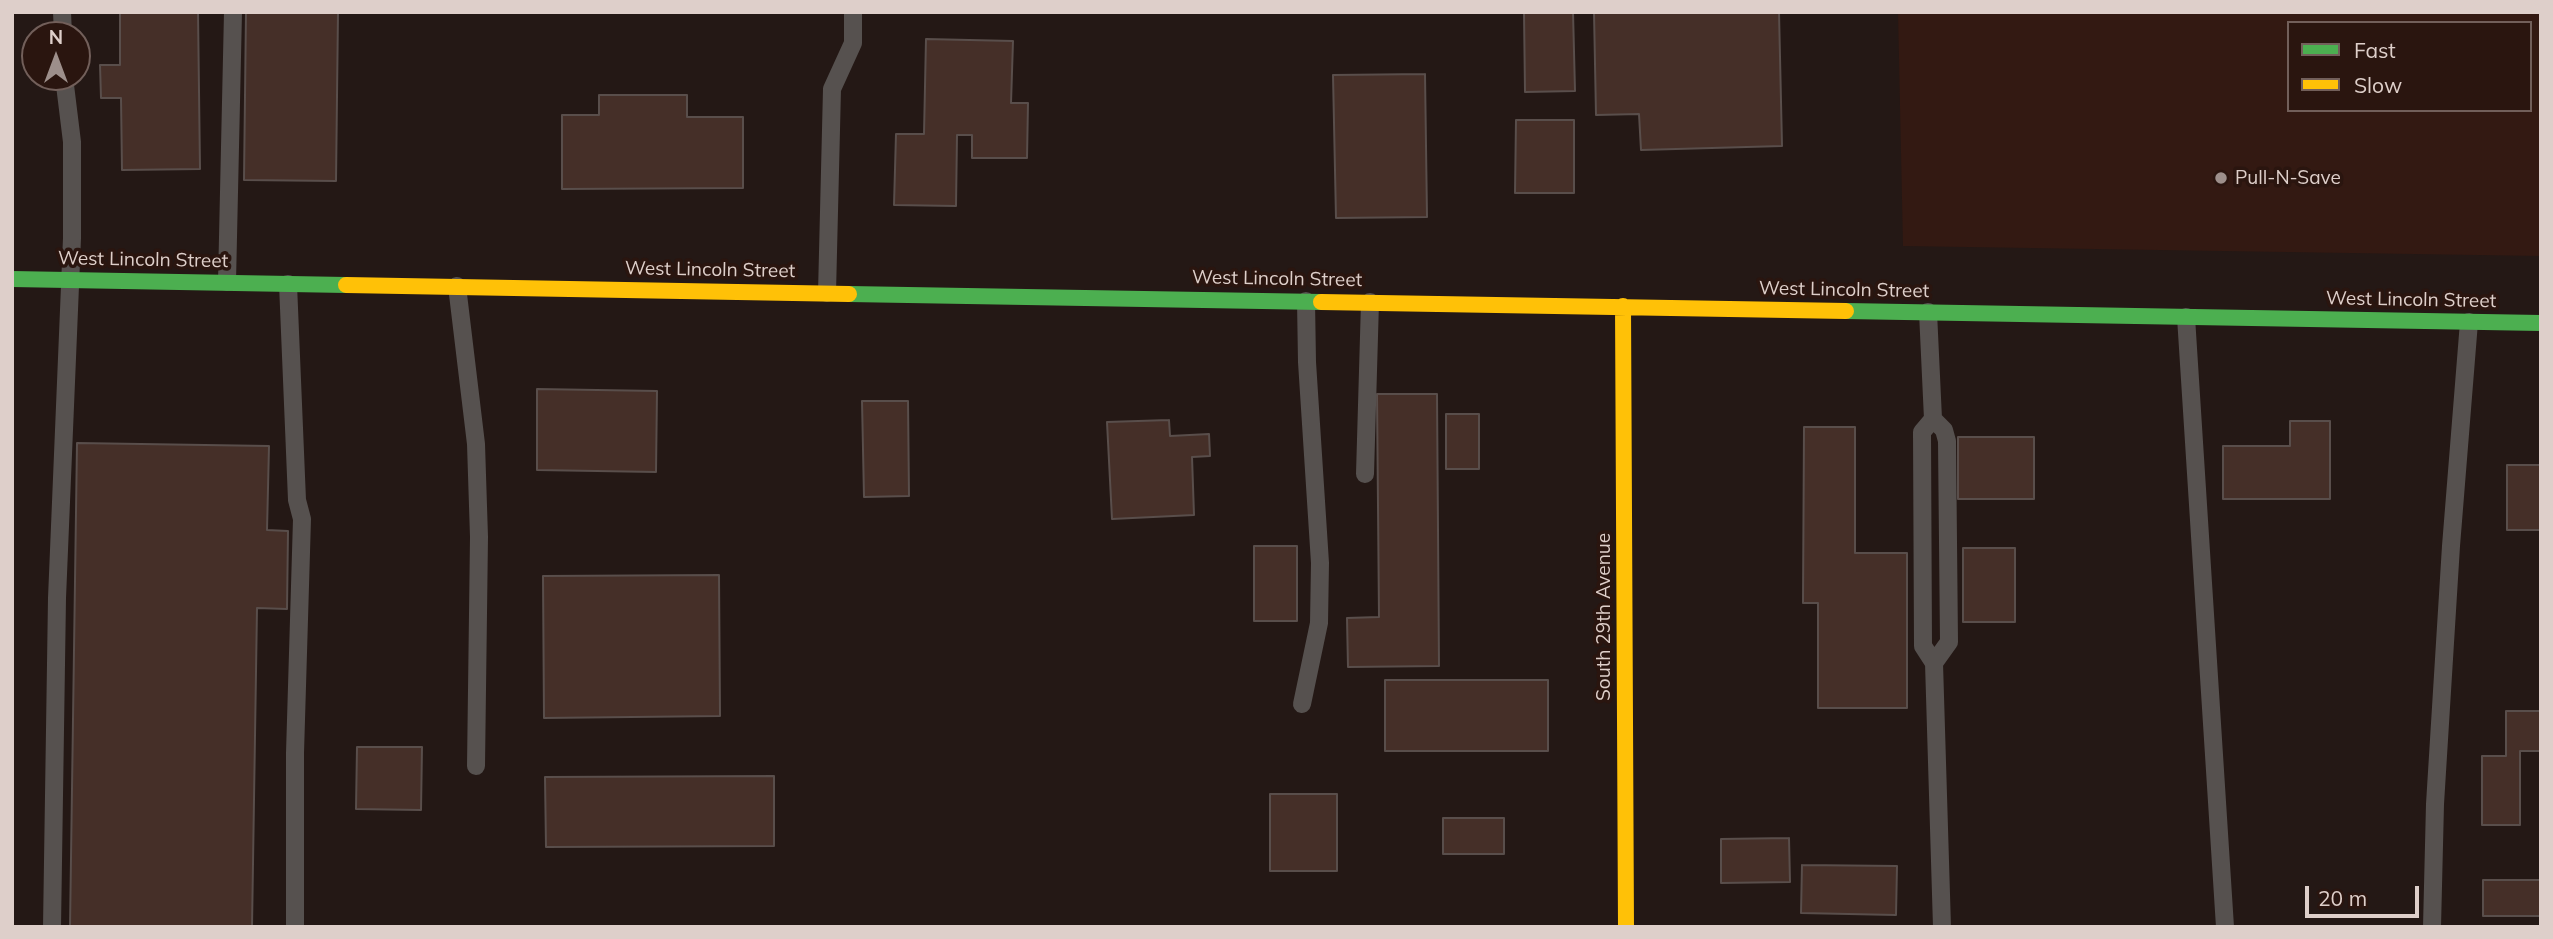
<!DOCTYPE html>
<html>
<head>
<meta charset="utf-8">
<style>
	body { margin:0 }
	#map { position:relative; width:2553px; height:939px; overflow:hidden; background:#241815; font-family:Mulish,sans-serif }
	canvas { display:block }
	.frame { position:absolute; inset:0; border:14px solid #decfca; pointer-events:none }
	.legend { position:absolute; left:2287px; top:21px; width:245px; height:91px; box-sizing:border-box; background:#2a150f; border:2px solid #725f5a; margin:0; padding:9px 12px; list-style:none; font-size:21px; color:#decfca }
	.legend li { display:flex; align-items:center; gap:14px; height:35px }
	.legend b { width:35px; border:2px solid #725f5a }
	.north { position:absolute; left:21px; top:21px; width:70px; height:70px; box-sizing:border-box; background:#2a150f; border:2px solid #725f5a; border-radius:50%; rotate:0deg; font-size:19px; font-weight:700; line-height:28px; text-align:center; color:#decfca }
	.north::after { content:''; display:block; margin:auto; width:24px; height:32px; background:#9d8f8b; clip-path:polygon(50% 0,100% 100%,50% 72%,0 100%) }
	.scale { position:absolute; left:2305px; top:886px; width:114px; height:32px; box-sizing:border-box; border:4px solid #decfca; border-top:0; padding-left:9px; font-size:21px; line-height:24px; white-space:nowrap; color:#decfca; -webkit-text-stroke:5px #2a150f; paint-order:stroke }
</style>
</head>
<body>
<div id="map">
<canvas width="2553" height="939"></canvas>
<div class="frame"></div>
<ul class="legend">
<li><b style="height:9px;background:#4caf50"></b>Fast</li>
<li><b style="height:9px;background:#ffc107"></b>Slow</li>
</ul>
<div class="north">N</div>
<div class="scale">20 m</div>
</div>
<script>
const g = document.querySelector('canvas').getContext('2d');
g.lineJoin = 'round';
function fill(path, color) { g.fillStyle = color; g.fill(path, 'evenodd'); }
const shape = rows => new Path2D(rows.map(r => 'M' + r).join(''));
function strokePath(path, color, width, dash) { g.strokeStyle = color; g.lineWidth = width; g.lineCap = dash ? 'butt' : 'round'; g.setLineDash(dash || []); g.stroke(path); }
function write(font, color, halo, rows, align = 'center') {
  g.font = font + ' Mulish,sans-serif'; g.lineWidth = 7; g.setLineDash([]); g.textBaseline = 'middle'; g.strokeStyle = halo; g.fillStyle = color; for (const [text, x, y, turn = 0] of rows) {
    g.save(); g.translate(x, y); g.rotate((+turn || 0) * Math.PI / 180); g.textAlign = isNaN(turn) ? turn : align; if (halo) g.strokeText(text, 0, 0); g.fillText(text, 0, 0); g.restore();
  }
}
fill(shape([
	[1898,12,2541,12,2541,256,1903,246],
	[2289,23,2530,23,2530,110,2289,110]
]), '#331912');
const building = shape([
	[120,12,198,12,200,169,122,170,121,98,101,98,100,65,120,65,120,12],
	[246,12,338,12,336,181,244,180,246,12],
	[1524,12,1573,12,1575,91,1525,92,1524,12],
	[1594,12,1779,12,1782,146,1641,150,1639,114,1596,115,1594,12],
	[926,39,1013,41,1011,103,1028,103,1027,158,972,158,972,135,957,135,956,206,894,205,896,134,924,134,926,39],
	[1425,74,1427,217,1336,218,1333,75,1425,74],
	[599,95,687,95,687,117,743,117,743,188,562,189,562,115,599,115,599,95],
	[1516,120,1574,120,1574,193,1515,193,1516,120],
	[537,389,657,391,656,472,537,470,537,389],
	[1377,394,1437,394,1439,666,1348,667,1347,618,1379,617,1377,394],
	[862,401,908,401,909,496,864,497,862,401],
	[1446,414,1479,414,1479,469,1446,469,1446,414],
	[1169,420,1170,436,1209,434,1210,456,1192,457,1194,515,1112,519,1107,422,1169,420],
	[2290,421,2330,421,2330,499,2223,499,2223,446,2290,446,2290,421],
	[1804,427,1855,427,1855,553,1907,553,1907,708,1818,708,1818,603,1803,603,1804,427],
	[1958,437,2034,437,2034,499,1958,499,1958,437],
	[77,443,269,446,267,530,288,531,287,609,257,608,252,927,70,927,77,443],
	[2507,465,2541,465,2541,530,2507,530,2507,465],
	[1254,546,1297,546,1297,621,1254,621,1254,546],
	[1963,548,2015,548,2015,622,1963,622,1963,548],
	[719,575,720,716,544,718,543,576,719,575],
	[1385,680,1548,680,1548,751,1385,751,1385,680],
	[2506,711,2541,711,2541,751,2520,751,2520,825,2482,825,2482,756,2506,756,2506,711],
	[357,747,422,747,421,810,356,809,357,747],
	[774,776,774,846,546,847,545,777,774,776],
	[1270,794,1337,794,1337,871,1270,871,1270,794],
	[1443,818,1504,818,1504,854,1443,854,1443,818],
	[1789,838,1790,882,1721,883,1721,839,1789,838],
	[1802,865,1897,866,1896,915,1801,913,1802,865],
	[2483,880,2541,880,2541,916,2483,916,2483,880]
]);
fill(building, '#452f28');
strokePath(building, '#594e4b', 2);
strokePath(shape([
	[62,12,63,35],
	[227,282,233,12],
	[288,284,297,500,302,519,295,753,295,927],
	[457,286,476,444,479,537,476,766],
	[827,293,832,89,853,43,853,12],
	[1928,312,1933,419,1944,430,1947,441,1949,642,1934,663,1923,646,1922,432,1933,419],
	[2186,317,2225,927],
	[1365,474,1370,302],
	[1934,663,1942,927],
	[1302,704,1319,623,1320,563,1307,362,1306,301],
	[52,927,57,598,72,238,72,142,64,77],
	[2432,927,2435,804,2451,546,2469,322]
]), '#56514f', 18);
strokePath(shape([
	[12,279,346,285],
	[849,294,1321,302],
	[1846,311,2541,323]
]), '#4caf50', 16);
strokePath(shape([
	[346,285,849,294],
	[1321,302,1846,311],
	[1623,306,1626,927]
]), '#ffc107', 16);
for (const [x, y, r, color] of [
	[2221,178,7,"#9d8f8b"]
]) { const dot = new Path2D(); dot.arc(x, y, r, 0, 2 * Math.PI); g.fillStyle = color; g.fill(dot); strokePath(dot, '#2a150f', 2.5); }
write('19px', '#decfca', '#2a150f', [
	["Pull-N-Save",2235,178]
], 'left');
write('19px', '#decfca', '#2a150f', [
	["West Lincoln Street",143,260,1],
	["West Lincoln Street",710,270,1],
	["West Lincoln Street",1277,279,1],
	["West Lincoln Street",1844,290,1],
	["West Lincoln Street",2411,300,1],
	["South 29th Avenue",1604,617,-90]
]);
</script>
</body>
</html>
